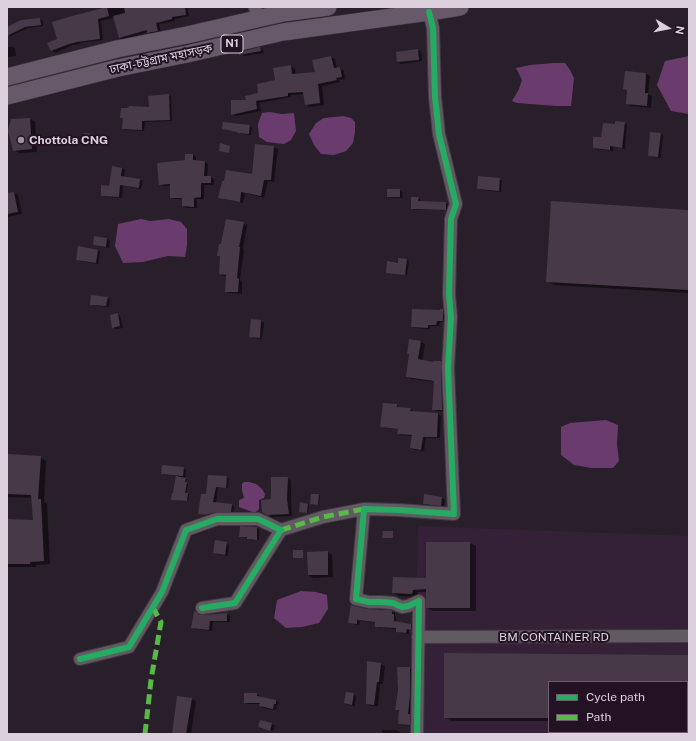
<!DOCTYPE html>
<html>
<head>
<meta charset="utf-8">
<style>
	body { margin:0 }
	#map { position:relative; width:696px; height:741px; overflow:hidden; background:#291f2a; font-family:"Public Sans",sans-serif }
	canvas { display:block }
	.frame { position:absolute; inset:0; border:8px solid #dcd0dd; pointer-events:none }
	.legend { position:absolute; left:548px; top:681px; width:140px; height:52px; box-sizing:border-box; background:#231224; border:1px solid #6d5e6e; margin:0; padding:5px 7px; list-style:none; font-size:12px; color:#dcd0dd }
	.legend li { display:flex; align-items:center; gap:8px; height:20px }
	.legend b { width:20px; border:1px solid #6d5e6e }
	.north { position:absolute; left:648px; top:8px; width:40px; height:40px; -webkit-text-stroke:3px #231224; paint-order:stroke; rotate:100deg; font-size:11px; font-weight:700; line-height:16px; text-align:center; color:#dcd0dd }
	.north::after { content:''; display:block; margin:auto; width:14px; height:18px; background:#dcd0dd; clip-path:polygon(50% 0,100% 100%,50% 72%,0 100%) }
</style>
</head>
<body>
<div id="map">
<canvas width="696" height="741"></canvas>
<div class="frame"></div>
<ul class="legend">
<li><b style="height:5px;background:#26ab63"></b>Cycle path</li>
<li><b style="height:5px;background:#58b947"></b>Path</li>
</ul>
<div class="north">N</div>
</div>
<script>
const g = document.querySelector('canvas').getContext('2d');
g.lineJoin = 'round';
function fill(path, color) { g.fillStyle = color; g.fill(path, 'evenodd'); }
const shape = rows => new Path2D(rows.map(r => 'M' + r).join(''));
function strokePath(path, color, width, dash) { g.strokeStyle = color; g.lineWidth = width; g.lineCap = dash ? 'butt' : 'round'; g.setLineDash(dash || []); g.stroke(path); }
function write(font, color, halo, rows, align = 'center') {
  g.font = font + ' "Public Sans","Noto Sans Bengali",sans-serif'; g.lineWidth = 4; g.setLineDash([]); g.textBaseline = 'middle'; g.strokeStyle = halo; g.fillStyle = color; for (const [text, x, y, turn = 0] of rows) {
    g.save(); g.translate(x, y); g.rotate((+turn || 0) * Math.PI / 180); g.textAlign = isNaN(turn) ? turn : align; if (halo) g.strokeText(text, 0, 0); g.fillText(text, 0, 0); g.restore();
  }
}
fill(shape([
	[418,526,689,536,689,734,413,734],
	[549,682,687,682,687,732,549,732]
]), '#342037');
fill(shape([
	[689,56,689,114,671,111,657,85,665,61],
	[554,63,565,63,570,70,574,78,571,106,556,106,517,103,512,101,519,89,522,80,516,68,530,65],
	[269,112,282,114,294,113,296,131,291,140,284,144,267,142,259,137,258,124,262,113],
	[343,116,351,118,355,122,355,132,353,143,346,151,334,155,321,154,314,145,309,134,316,123,324,118],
	[141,219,150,221,169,219,181,222,187,229,187,245,185,257,168,256,143,262,123,263,115,246,118,224],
	[606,420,618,425,617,444,619,461,613,468,592,468,574,465,561,455,561,427,570,423],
	[244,482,249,482,256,484,262,489,265,494,264,498,259,500,259,509,255,513,239,507,239,500,244,498,242,490,242,484],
	[301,591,316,592,327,595,328,609,319,623,302,627,286,628,274,618,277,600]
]), '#6a3c6e');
fill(shape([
	[109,7,187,7,189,16,175,19,175,21,159,24,161,32,151,34,148,32,123,40,120,38,114,18,101,21,103,40,79,43,80,44,73,45,55,53,52,51,72,17],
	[40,19,43,21,43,26,28,28,11,36,8,35,7,33,7,28],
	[7,47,12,47,15,48,16,56,7,57],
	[260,48,263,50,264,53,243,56,240,54],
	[418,50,421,52,422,61,401,64,398,62],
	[331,57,335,59,337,69,340,68,344,71,345,79,339,80,340,82,322,86,324,105,310,107,306,105,305,94,291,95,291,97,259,103,261,111,236,116,232,114,247,101,259,94,276,81,291,66,295,69,296,75,316,73,313,61],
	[646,74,650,76,648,94,652,96,651,108,631,106,627,103,628,91,624,89],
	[168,95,171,96,172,121,145,122,144,131,125,130,123,128,124,119,121,117,150,108],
	[30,119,35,122,37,152,19,153,14,150,12,120],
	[624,123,627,124,625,149,613,147,613,151,596,149,594,148,602,138,616,126],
	[249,126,252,127,251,135,241,134,238,132,226,130,223,128],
	[660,134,663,135,661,158,652,157,649,155],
	[256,145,274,147,278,149,274,182,268,181,264,198,245,193,243,203,223,199,220,197,252,175],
	[186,155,193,155,196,157,196,162,205,162,208,164,207,177,211,177,214,179,214,185,204,185,204,199,197,199,197,208,186,208,183,206,183,199,174,199,171,197,171,186,163,186,160,184,186,161],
	[122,168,125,170,124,177,140,180,143,181,141,189,123,186,122,198,105,197,102,195,110,187],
	[499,179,502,181,501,192,481,190,478,189],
	[400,190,402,192,403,198,391,198,388,196],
	[14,193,18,195,22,214,7,217,7,194],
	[418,198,420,199,420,202,446,203,448,204,448,210,414,210,412,209],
	[689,211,689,293,554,285,547,281],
	[243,223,247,225,243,249,244,250,240,280,242,282,242,294,229,293,226,291,227,276,223,276,220,273,221,257,218,255,222,246],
	[95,237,107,239,110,241,109,248,97,246,94,245],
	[97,250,100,252,98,264,80,261,77,260],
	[407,260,409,261,407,275,389,273,399,264],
	[107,298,110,299,109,307,94,306,91,304],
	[442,310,445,311,446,322,440,322,439,326,430,326,430,329,415,328,412,326,441,311],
	[117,314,120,316,123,328,116,329,113,327],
	[261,321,264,323,262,339,253,338,251,336],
	[410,340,421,342,425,344,422,361,434,363,441,362,444,364,446,412,437,411,433,409,435,382,411,379,407,377,410,355,408,354],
	[397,405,400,408,410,409,413,410,413,412,438,414,441,416,440,438,426,438,424,451,414,450,411,448,412,436,401,435,398,433,399,429,384,428,381,426],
	[7,455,40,457,46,461,44,502,47,503,50,564,36,565,36,567,7,567,7,520,34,521,33,498,7,497],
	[183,468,186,470,185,478,187,479,186,483,188,484,186,494,189,494,188,501,173,500,177,476,165,475,162,473],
	[226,477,229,478,228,488,218,488,216,503,232,505,234,507,233,512,220,512,209,516,202,515,199,513,207,495],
	[287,478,291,481,291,501,292,516,272,517,263,512],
	[319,495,320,496,319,505,312,504],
	[442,498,445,500,444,507,427,505,424,504],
	[301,503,309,505,308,513,301,512],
	[240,528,257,528,259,529,259,540,250,540,248,538,242,537,240,536],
	[226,543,229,545,228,556,217,554,214,552],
	[470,543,476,546,476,611,433,611,427,608,427,592,418,592,418,597,399,596,393,593,427,579],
	[328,552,332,555,333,577,313,578,309,575],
	[367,610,392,612,395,613,395,616,396,617,396,622,411,624,414,626,413,630,409,630,409,634,400,633,397,631,397,629,378,628,376,626,376,623,360,621,359,625,352,624,349,622],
	[195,612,200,616,227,614,230,616,230,622,213,622,212,631,195,629,193,627],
	[445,654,689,656,689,722,687,722,687,682,549,682,549,721,451,721,445,717],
	[368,663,381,664,385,666,383,684,380,684,378,706,371,706,367,704],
	[398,668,410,668,413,670,412,697,411,716,412,716,412,726,402,725,399,724,399,711,396,709,399,690],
	[257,694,260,696,260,697,276,701,279,702,278,705,277,705,276,710,263,708,260,706,261,704,248,704,245,702],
	[353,694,356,696,355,706,348,705,345,703],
	[191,699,196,701,191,734,174,734],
	[260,721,272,724,275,726,273,731,262,729,259,727],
	[382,730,396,730,400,732,400,734,382,734]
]), '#0007');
fill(shape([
	[107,7,109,16,98,19,100,39,77,42,69,44,51,51,47,43,57,39,52,22,72,16],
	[124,7,185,7,186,15,172,17,172,19,156,23,158,31,147,33,147,30,119,38,113,16,125,13],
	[40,18,41,25,25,27,7,36,7,27,21,20],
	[260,47,261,51,239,55,239,52],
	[418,49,419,60,397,62,396,52],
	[331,56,334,68,340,67,342,77,336,78,337,80,318,84,320,103,305,105,303,92,288,93,288,96,256,101,257,109,231,115,231,100,246,100,245,96,258,93,257,84,275,80,273,68,291,65,292,74,315,72,312,60],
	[625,71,646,73,645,93,648,93,647,106,626,104,627,90,623,89],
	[169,94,170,120,142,121,142,130,122,129,123,118,120,118,121,108,128,108,129,106,149,107,148,96],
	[30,118,32,149,13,151,8,131,11,119],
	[615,121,625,122,622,148,610,146,610,150,593,148,593,137,601,137,603,123,615,124],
	[223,122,250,125,249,134,237,133,237,132,222,129],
	[650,132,661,133,658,157,648,156],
	[84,133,94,134,93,142,83,140],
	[220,143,230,146,229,153,219,151],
	[255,144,274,146,271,180,264,180,261,196,241,192,240,202,218,198,222,181,224,181,226,170,252,174],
	[185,154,193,154,193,160,205,161,204,176,211,176,211,183,201,183,201,197,194,198,194,207,182,206,182,198,170,198,170,184,159,185,157,163,185,160],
	[112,166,122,168,121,176,140,179,139,188,120,185,119,197,101,196,101,185,109,186],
	[478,176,500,178,499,191,477,189],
	[387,189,400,189,400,197,387,197],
	[14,192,18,212,7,214,7,193],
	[411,197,419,197,418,201,446,202,446,210,411,209],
	[551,201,689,210,689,290,546,282],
	[226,219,244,222,239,247,240,247,237,278,239,279,238,292,225,292,226,275,219,274,220,256,217,256,219,244,221,244],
	[94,236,107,238,106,247,93,245],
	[78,246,98,250,96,263,76,260],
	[398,258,407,259,405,275,386,273,387,261,398,263],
	[91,295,108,297,106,306,90,305],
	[412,309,440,310,440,309,443,309,443,321,437,321,436,325,428,325,428,328,411,327],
	[118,313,120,326,112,328,110,315],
	[251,319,261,320,260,338,249,337],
	[409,339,421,341,418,359,433,362,433,361,441,361,442,410,432,410,434,381,406,377,409,354,407,354],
	[383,403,397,404,397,407,411,408,410,411,438,413,437,437,423,437,421,450,410,448,412,435,397,434,398,429,380,427],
	[7,454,41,456,38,499,41,499,44,561,30,562,30,564,7,564,7,519,33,520,31,495,7,494],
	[162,465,184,467,183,476,161,474],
	[208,475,227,476,226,488,216,487,213,502,232,504,231,512,217,512,205,515,198,514,201,494,206,494],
	[176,476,186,478,185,482,187,482,185,493,188,493,187,501,171,500,172,493,173,493],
	[271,477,288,477,287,499,289,514,267,515,262,512,261,500,271,499],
	[311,494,319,494,318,505,310,504],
	[424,494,442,497,441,506,423,504],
	[300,502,308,504,307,513,299,512],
	[240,526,257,527,257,540,247,539,247,537,239,537],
	[383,531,393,531,393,538,382,538],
	[215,540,227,542,225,555,213,553],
	[426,542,470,542,470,608,426,608,426,589,413,590,412,594,392,593,393,577,426,578],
	[293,550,303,550,303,558,293,558],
	[328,551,328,575,308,575,307,552],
	[351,604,354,606,367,609,391,610,392,611,392,614,394,614,394,621,411,624,411,630,407,629,406,633,396,632,396,628,375,627,375,622,357,620,357,624,348,623],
	[194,611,195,611,199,615,203,615,216,614,227,613,227,621,210,621,209,630,191,628],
	[444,653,689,655,689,682,549,682,549,718,444,718],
	[367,661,381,663,379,682,377,682,374,705,366,704],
	[397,667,410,667,410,695,408,714,410,714,410,725,398,724,399,710,395,710,398,690],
	[346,692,354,693,352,705,344,703],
	[244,693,257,693,257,696,276,700,276,704,274,704,273,709,259,706,260,703,244,703],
	[177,696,192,698,186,734,172,734],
	[260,720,272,723,270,731,258,727]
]), '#473948');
const minor = shape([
	[255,7,258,19],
	[281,530,323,517,364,509],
	[418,637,689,636],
	[80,659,129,647,162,592,186,530,217,519,258,519,281,530,235,603,202,608],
	[417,734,419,601,408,606,402,607,393,603,381,602,369,602,356,599,364,509,398,510,454,514,448,367,451,317,449,294,451,219,456,204,439,134,435,97,433,28,429,12],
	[574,734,689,733]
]);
const highway = shape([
	[7,77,117,49,187,35,283,13,328,7],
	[7,96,118,68,187,54,283,32,429,12,460,7]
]);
strokePath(minor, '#423a43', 14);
strokePath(highway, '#423a43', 18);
strokePath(minor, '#625a62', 12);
strokePath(highway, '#675969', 17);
strokePath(shape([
	[281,530,323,517,364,509],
	[145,734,151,680,161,622,153,608]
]), '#58b947', 5, [10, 5]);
strokePath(shape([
	[80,659,129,647,162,592,186,530,217,519,258,519,281,530,235,603,202,608],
	[417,734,419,601,408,606,402,607,393,603,381,602,369,602,356,599,364,509,398,510,454,514,448,367,451,317,449,294,451,219,456,204,439,134,435,97,433,28,429,12]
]), '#26ab63', 6);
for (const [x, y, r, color] of [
	[21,140,4,"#9d929e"]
]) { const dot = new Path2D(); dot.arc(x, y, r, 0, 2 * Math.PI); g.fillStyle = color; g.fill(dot); strokePath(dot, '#231224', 1.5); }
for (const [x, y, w] of [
	[232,44,22]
]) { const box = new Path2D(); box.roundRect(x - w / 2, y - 9, w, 18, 3); g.fillStyle = '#231224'; g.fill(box); strokePath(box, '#dcd0dd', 1); }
write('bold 11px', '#dcd0dd', null, [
	["N1",232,44]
]);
write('12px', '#dcd0dd', '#231224', [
	["ঢাকা-চট্টগ্রাম মহাসড়ক",161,59,-12],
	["BM CONTAINER RD",554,637]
]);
write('bold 12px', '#dcd0dd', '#231224', [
	["Chottola CNG",29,140]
], 'left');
</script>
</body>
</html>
